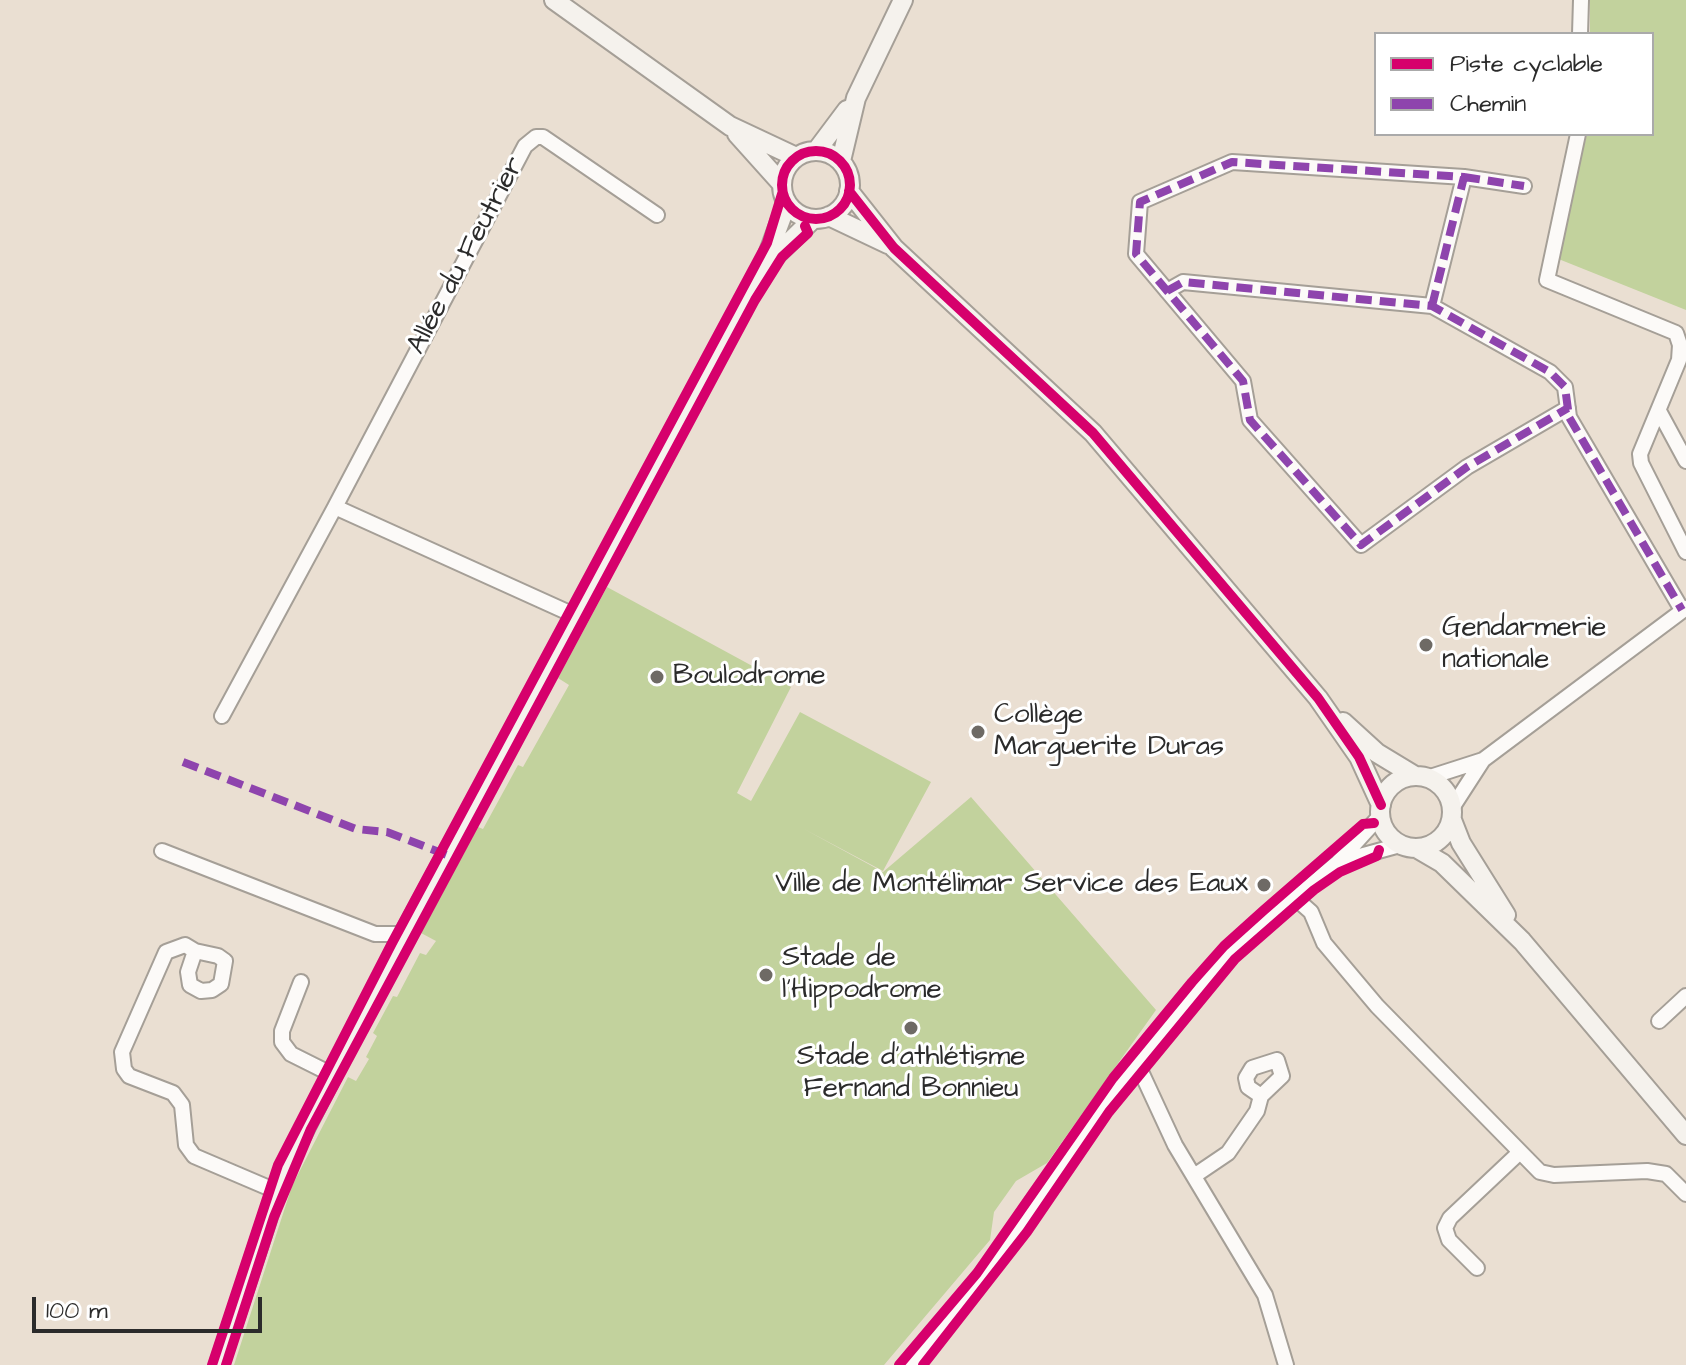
<!DOCTYPE html>
<html>
<head>
<meta charset="utf-8">
<style>
	body { margin:0 }
	#map { position:relative; width:1686px; height:1365px; overflow:hidden; background:#eadfd2; font-family:"Architects Daughter",sans-serif }
	canvas { display:block }
	.legend { position:absolute; left:1374px; top:32px; width:280px; height:104px; box-sizing:border-box; background:#fff; border:2px solid #aaa; margin:0; padding:10px 14px; list-style:none; font-size:24px; color:#2b2b2b }
	.legend li { display:flex; align-items:center; gap:16px; height:40px }
	.legend b { width:40px; border:2px solid #aaa }
	.scale { position:absolute; left:32px; top:1297px; width:230px; height:36px; box-sizing:border-box; border:4px solid #2b2b2b; border-top:0; padding-left:10px; font-size:24px; line-height:28px; white-space:nowrap; color:#2b2b2b; -webkit-text-stroke:6px #fff; paint-order:stroke }
</style>
</head>
<body>
<div id="map">
<canvas width="1686" height="1365"></canvas>
<ul class="legend">
<li><b style="height:10px;background:#d6006c"></b>Piste cyclable</li>
<li><b style="height:10px;background:#8e44ad"></b>Chemin</li>
</ul>
<div class="scale">100 m</div>
</div>
<script>
const g = document.querySelector('canvas').getContext('2d');
g.lineJoin = 'round';
function fill(path, color) { g.fillStyle = color; g.fill(path, 'evenodd'); }
const shape = rows => new Path2D(rows.map(r => 'M' + r).join(''));
function strokePath(path, color, width, dash) { g.strokeStyle = color; g.lineWidth = width; g.lineCap = dash ? 'butt' : 'round'; g.setLineDash(dash || []); g.stroke(path); }
function write(font, color, halo, rows, align = 'center') {
  g.font = font + ' "Architects Daughter",sans-serif'; g.lineWidth = 6; g.setLineDash([]); g.textBaseline = 'middle'; g.strokeStyle = halo; g.fillStyle = color; for (const [text, x, y, turn = 0] of rows) {
    g.save(); g.translate(x, y); g.rotate((+turn || 0) * Math.PI / 180); g.textAlign = isNaN(turn) ? turn : align; if (halo) g.strokeText(text, 0, 0); g.fillText(text, 0, 0); g.restore();
  }
}
fill(shape([
	[1590,0,1686,0,1686,310,1556,258,1587,134,1652,134,1652,34,1590,34],
	[607,587,791,687,737,793,751,801,800,712,931,782,883,871,804,829,883,872,971,797,1156,1010,1047,1163,1016,1181,994,1212,990,1240,884,1365,234,1365,292,1186,348,1077,356,1081,369,1059,366,1057,377,1036,373,1033,393,996,397,997,420,953,426,955,436,941,421,933,478,827,483,829,518,765,523,767,569,685,558,678]
]), '#c2d29d');
const street = shape([
	[1580,34,1581,0],
	[1578,134,1547,280,1676,333,1680,345,1679,360,1640,454,1641,463,1686,552],
	[1464,177,1524,186],
	[1167,291,1183,282,1432,306,1550,372,1565,387,1569,417,1682,610],
	[1432,306,1464,177,1232,162,1140,202,1136,254,1243,381,1250,420,1361,545,1467,467,1568,408],
	[1659,411,1686,461],
	[335,507,525,146,536,137,543,137,657,215],
	[222,716,335,507,576,616],
	[1427,778,1483,760],
	[1452,808,1483,760,1686,608],
	[162,851,375,934,404,934],
	[1338,862,1400,845],
	[1294,897,1311,912,1324,943,1377,1006,1540,1172,1554,1175,1647,1171,1666,1174,1686,1194],
	[195,951,188,972,190,985,201,991,212,990,221,984,225,961,218,956,195,951,185,945,166,952,122,1052,124,1069,129,1076,173,1093,182,1105,186,1145,194,1156,276,1191],
	[301,982,282,1031,282,1042,291,1054,331,1074],
	[1659,1021,1686,996],
	[1277,1060,1282,1076,1261,1096,1248,1087,1246,1078,1252,1068,1277,1060],
	[1137,1063,1175,1145,1265,1295,1286,1365],
	[1194,1176,1228,1153,1257,1111,1261,1096],
	[1477,1268,1449,1240,1445,1228,1450,1218,1520,1152],
	[910,1365,974,1291,1091,1124,1173,1018,1233,950,1338,862,1380,816]
]);
const secondary = shape([
	[554,0,730,126,796,157],
	[737,134,781,183],
	[817,150,847,110],
	'782 185a34 34 0 1 1 68 0a34 34 0 1 1-68 0Z',
	[841,161,856,98,903,0],
	[849,191,894,248,1093,433,1318,698,1359,757,1381,805],
	[829,216,888,244],
	[765,266,813,219],
	[1343,722,1377,753,1415,776],
	'1380 812a36 36 0 1 1 72 0a36 36 0 1 1-72 0Z',
	[1452,820,1461,843,1506,915],
	[1418,849,1442,863,1522,941,1686,1135],
	[219,1365,282,1174,404,934,763,268,787,203]
]);
strokePath(street, '#a59f97', 18);
strokePath(secondary, '#a59f97', 22);
strokePath(street, '#fcfaf8', 14);
strokePath(secondary, '#f5f2ed', 18);
strokePath(shape([
	[1464,177,1524,186],
	[1167,291,1183,282,1432,306,1550,372,1565,387,1569,417,1682,610],
	[1432,306,1464,177,1232,162,1140,202,1136,254,1243,381,1250,420,1361,545,1467,467,1568,408],
	[183,762,356,829,387,832,447,855]
]), '#8e44ad', 8, [16, 8]);
strokePath(shape([
	'782 185a34 34 0 1 1 68 0a34 34 0 1 1-68 0Z',
	[849,191,894,248,1093,433,1318,698,1359,757,1381,805],
	[212,1365,278,1165,392,943,767,243,782,194],
	[226,1365,274,1217,311,1129,755,300,782,257,808,233,805,226],
	[899,1365,977,1273,1113,1078,1192,982,1224,946,1264,910,1363,824,1374,823],
	[923,1365,1027,1232,1109,1112,1235,959,1314,890,1340,872,1377,856,1379,850]
]), '#d6006c', 10);
for (const [x, y, r, color] of [
	[1426,645,8,"#6e6a65"],
	[657,677,8,"#6e6a65"],
	[978,732,8,"#6e6a65"],
	[1264,885,8,"#6e6a65"],
	[766,975,8,"#6e6a65"],
	[911,1028,8,"#6e6a65"]
]) { const dot = new Path2D(); dot.arc(x, y, r, 0, 2 * Math.PI); g.fillStyle = color; g.fill(dot); strokePath(dot, '#fff', 3); }
write('28px', '#2b2b2b', '#fff', [
	["Allée du Feutrier",467,256,-62]
]);
write('28px', '#2b2b2b', '#fff', [
	["Gendarmerie",1442,629],
	["nationale",1442,661],
	["Boulodrome",673,677],
	["Collège",994,716],
	["Marguerite Duras",994,748],
	["Ville de Montélimar Service des Eaux",1248,885,"right"],
	["Stade de",782,959],
	["l'Hippodrome",782,991],
	["Stade d'athlétisme",911,1058,"center"],
	["Fernand Bonnieu",911,1090,"center"]
], 'left');
</script>
</body>
</html>
